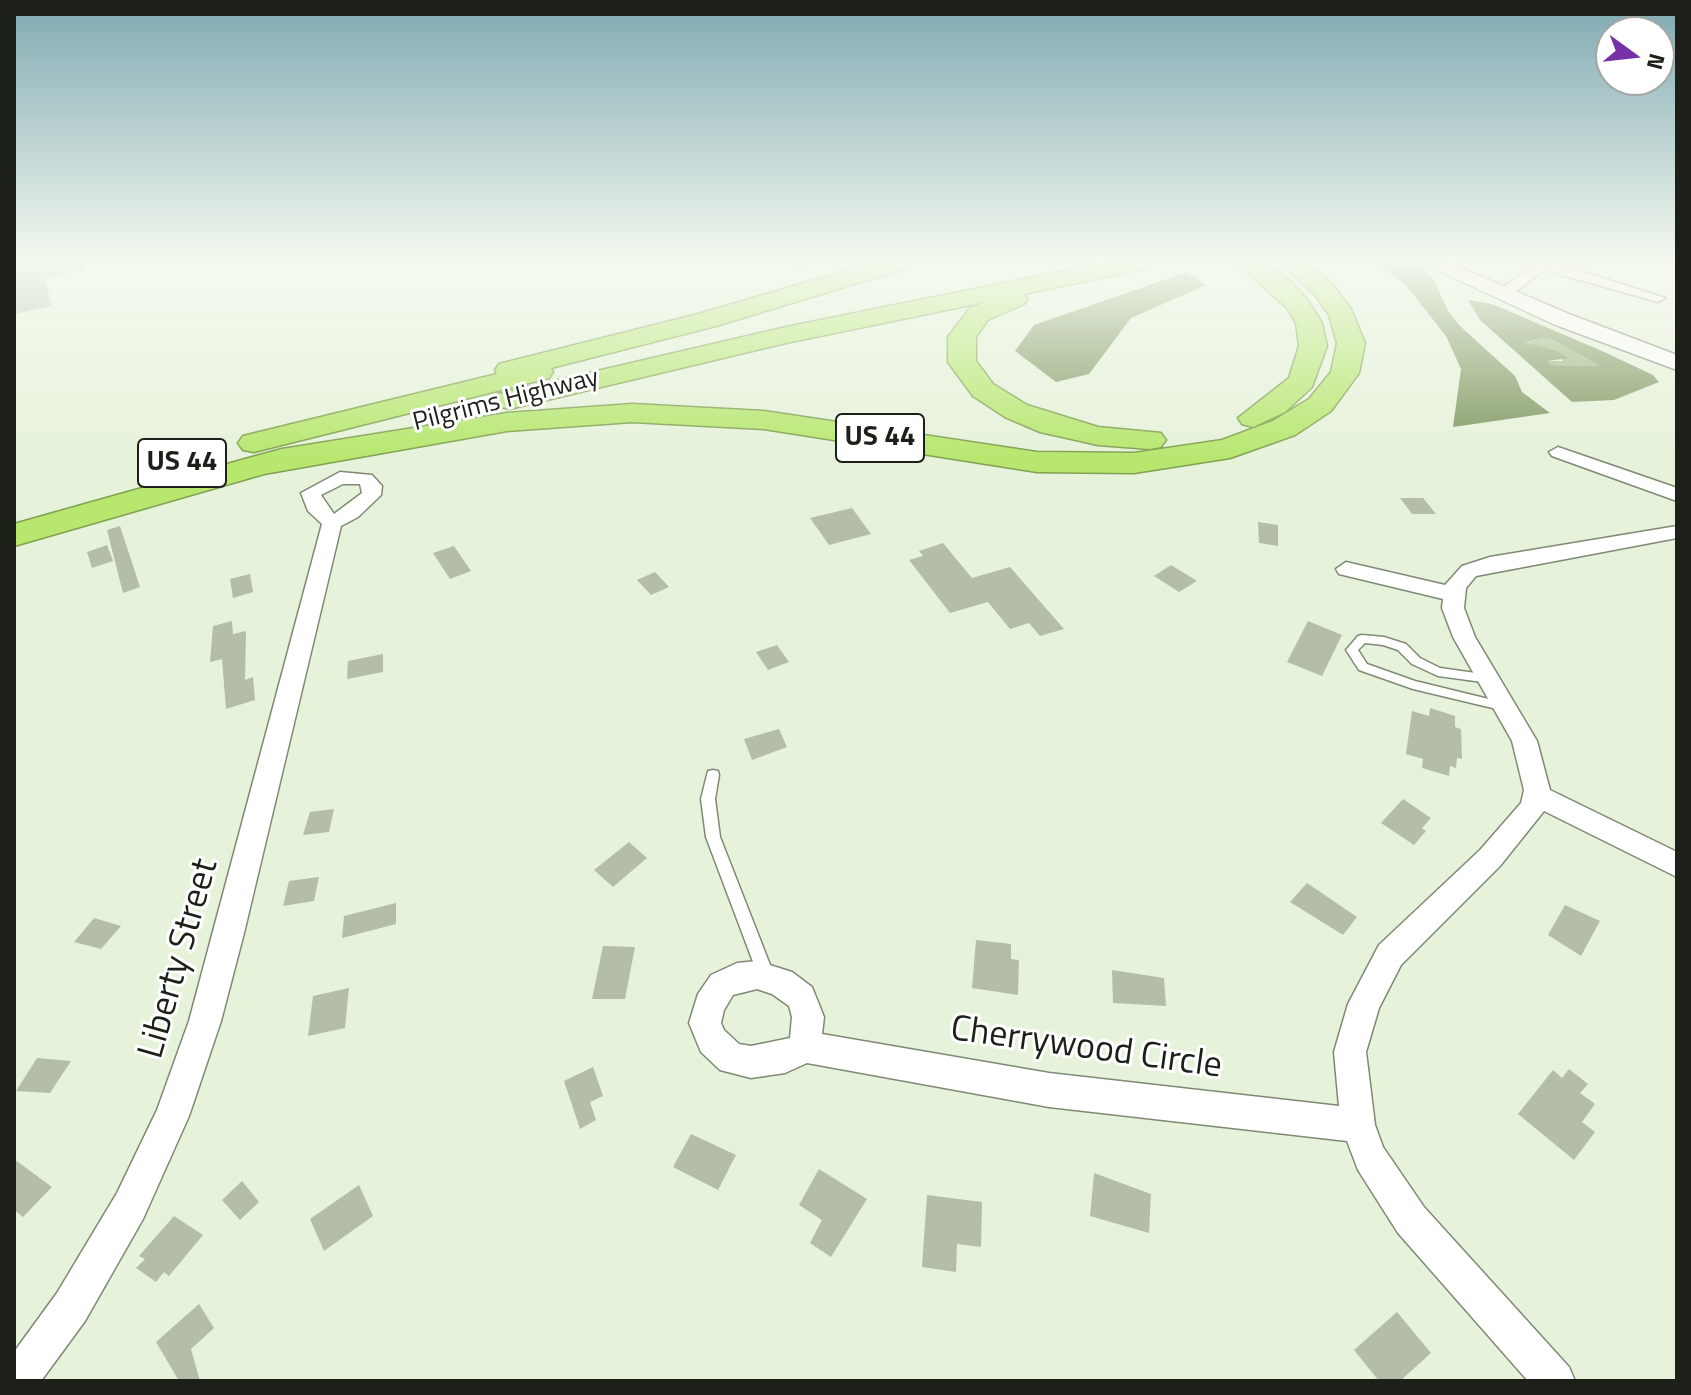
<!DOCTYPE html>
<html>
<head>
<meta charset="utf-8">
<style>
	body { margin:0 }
	#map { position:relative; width:1691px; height:1395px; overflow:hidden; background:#e7f2db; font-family:"Titillium Web",sans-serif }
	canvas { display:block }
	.frame { position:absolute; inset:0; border:16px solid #1c2018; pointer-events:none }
	.north { position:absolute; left:1595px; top:16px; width:80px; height:80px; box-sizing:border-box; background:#fff; border:2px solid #a4a6a3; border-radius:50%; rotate:105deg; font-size:22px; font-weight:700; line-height:32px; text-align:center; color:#1c2018 }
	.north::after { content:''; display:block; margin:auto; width:28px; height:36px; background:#7531a5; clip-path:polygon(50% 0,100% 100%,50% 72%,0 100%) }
</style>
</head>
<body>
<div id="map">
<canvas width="1691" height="1395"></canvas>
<div class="frame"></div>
<div class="north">N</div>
</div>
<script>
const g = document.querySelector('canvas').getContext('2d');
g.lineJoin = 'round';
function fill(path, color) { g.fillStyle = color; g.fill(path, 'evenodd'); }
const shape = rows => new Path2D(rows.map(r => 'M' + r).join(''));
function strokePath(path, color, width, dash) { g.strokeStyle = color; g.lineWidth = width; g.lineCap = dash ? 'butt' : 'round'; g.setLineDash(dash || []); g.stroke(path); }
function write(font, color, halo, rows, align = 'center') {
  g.font = font + ' "Titillium Web",sans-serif'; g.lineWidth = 6; g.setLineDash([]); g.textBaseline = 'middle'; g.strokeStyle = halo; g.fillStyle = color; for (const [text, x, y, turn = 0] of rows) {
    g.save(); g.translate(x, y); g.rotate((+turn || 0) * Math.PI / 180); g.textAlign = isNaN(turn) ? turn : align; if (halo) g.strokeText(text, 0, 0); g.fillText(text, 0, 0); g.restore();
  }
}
fill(shape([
	[1540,338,1553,340,1600,366,1550,365,1548,361,1563,361,1555,350,1526,344]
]), '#9bb37c');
fill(shape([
	[1375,262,1409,262,1423,269,1434,280,1448,311,1459,325,1515,376,1522,392,1550,413,1453,427,1461,369,1446,336,1404,283],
	[1187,272,1206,285,1131,318,1089,374,1056,382,1015,351,1034,325],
	[1468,300,1492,304,1602,351,1653,375,1659,382,1614,400,1572,402,1480,320],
	[1541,338,1553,340,1600,366,1550,365,1548,361,1568,358,1555,350,1526,343]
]), '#819862');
fill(shape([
	[14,262,84,262,84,270,46,278,51,306,14,314],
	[1400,498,1423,498,1436,514,1412,514],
	[852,508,871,534,829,545,810,518],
	[1258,522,1278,525,1278,546,1259,543],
	[120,526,140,587,123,593,107,530],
	[943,543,972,578,1010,567,1064,629,1040,636,1029,623,1010,629,988,602,950,613,909,560,923,556,919,551],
	[107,545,113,561,92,568,87,552],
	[454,546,471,571,450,579,433,553],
	[1171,565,1197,581,1179,592,1154,576],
	[655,572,669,587,651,595,637,580],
	[250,574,253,592,233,598,230,579],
	[232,621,233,634,246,631,245,680,253,677,255,700,226,709,222,659,210,662,213,626],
	[1308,621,1342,635,1322,676,1287,662],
	[777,645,789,662,768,670,756,652],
	[383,654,383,672,347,679,348,661],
	[1430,708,1455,716,1455,727,1461,729,1462,759,1457,758,1456,768,1450,766,1449,776,1422,768,1423,759,1406,754,1412,711,1429,716],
	[779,729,787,747,752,760,744,739],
	[1403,799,1431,818,1422,828,1426,831,1414,845,1381,823],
	[334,809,329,832,303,835,310,812],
	[629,842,647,858,613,887,594,870],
	[319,877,314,901,283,906,289,881],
	[1307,883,1357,917,1343,935,1290,902],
	[396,903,396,924,342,938,344,916],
	[1565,905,1600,921,1581,956,1548,935],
	[94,918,121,926,101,949,74,942],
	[976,940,1011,944,1011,959,1019,960,1018,995,972,988],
	[603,946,635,947,625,999,592,999],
	[1112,970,1164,978,1166,1006,1113,1003],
	[349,988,345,1028,308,1036,313,996],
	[37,1058,71,1061,50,1093,16,1091],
	[593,1067,603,1096,590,1102,596,1120,580,1129,564,1081],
	[1569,1069,1588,1084,1580,1093,1595,1104,1582,1122,1595,1132,1574,1160,1518,1114,1553,1070,1562,1078],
	[691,1134,736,1155,718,1190,673,1167],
	[14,1159,52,1187,23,1217,14,1210],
	[819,1169,867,1199,831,1257,810,1243,822,1220,799,1205],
	[1094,1173,1151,1194,1149,1233,1090,1216],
	[242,1181,259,1202,240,1220,222,1200],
	[359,1185,373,1216,324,1251,310,1219],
	[927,1195,982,1202,981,1247,957,1244,956,1272,922,1267],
	[174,1216,203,1235,169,1276,164,1272,156,1282,136,1268,145,1259,139,1256],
	[199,1304,214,1328,191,1349,200,1381,179,1381,156,1342],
	[1397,1312,1431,1353,1400,1381,1379,1381,1354,1350]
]), '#b3bda7');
const service = shape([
	[1362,635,1384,637,1406,644,1420,658,1440,668,1490,675,1496,679,1490,683,1438,676,1412,664,1398,650,1383,645,1365,643,1358,650,1367,664,1415,681,1505,703,1511,707,1505,711,1413,689,1359,670,1346,650,1358,636,1362,635],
	[713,770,718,771,719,775,715,799,720,837,774,975,771,980,766,982,761,980,758,975,706,837,701,799,708,771,713,770]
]);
const minor = shape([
	[796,262,811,262,801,269,796,268,796,262],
	[1522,262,1553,262,1665,298,1658,302,1544,270,1508,297,1498,297,1498,291,1531,267,1522,262],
	[1558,447,1677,488,1677,501,1552,456,1549,452,1558,447],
	[340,472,372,475,382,486,381,495,358,517,341,526,244,933,221,1021,189,1116,143,1219,85,1321,41,1381,14,1381,14,1352,57,1293,117,1193,157,1110,189,1021,322,524,308,511,301,493,340,472],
	[343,484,360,484,362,493,334,514,321,495,343,484],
	[1677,526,1677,538,1476,576,1466,588,1464,608,1475,637,1537,741,1550,790,1677,852,1677,877,1544,811,1500,866,1401,965,1379,1008,1366,1052,1375,1125,1383,1147,1424,1207,1569,1367,1575,1381,1528,1381,1398,1233,1358,1170,1347,1141,1049,1107,807,1063,785,1073,751,1078,720,1070,701,1052,689,1023,698,994,711,975,737,963,757,961,792,972,812,987,824,1017,822,1034,1049,1073,1339,1106,1334,1052,1348,1004,1379,945,1480,850,1521,803,1524,790,1512,741,1453,637,1442,608,1443,599,1339,574,1336,569,1346,562,1445,585,1462,566,1490,557,1677,526],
	[757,989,772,994,789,1006,792,1017,790,1038,751,1046,739,1044,724,1030,721,1023,724,1010,733,995,757,989]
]);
const secondary = shape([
	[1420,262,1447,262,1569,314,1677,355,1677,370,1553,324,1420,262]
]);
const motorway = shape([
	[875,262,914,262,911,267,716,326,551,368,553,372,549,378,254,452,243,450,238,443,243,436,497,374,495,370,499,364,698,314,875,262],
	[1107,262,1156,262,1144,269,1024,294,1028,299,1024,304,988,320,976,337,976,361,993,384,1027,405,1098,427,1161,433,1166,440,1161,447,1150,449,1098,445,1040,432,1005,417,973,396,948,362,948,337,970,308,986,302,786,343,509,409,498,406,494,400,498,394,786,327,1107,262],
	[1235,262,1263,262,1289,280,1307,299,1322,323,1327,346,1312,387,1285,412,1253,427,1242,424,1238,418,1289,378,1299,346,1296,323,1287,308,1235,262],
	[1279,262,1306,262,1333,285,1351,309,1365,343,1359,373,1331,411,1295,435,1230,458,1134,473,1037,472,764,429,632,422,507,431,264,474,14,546,14,524,245,459,282,449,507,413,632,404,764,411,1037,452,1134,453,1222,440,1273,421,1309,399,1331,372,1337,343,1329,315,1315,295,1279,262]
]);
strokePath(service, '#7f8974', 3);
strokePath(minor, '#7f8974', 3);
strokePath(secondary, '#7f8974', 3);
strokePath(motorway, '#81a151', 3);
fill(service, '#fff');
fill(minor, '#fff');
fill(secondary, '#fff');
fill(motorway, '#b7e76f');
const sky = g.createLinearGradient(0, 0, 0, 458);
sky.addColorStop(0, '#7fa9b2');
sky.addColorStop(0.57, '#f4f9ef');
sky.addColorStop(1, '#f4f9ef00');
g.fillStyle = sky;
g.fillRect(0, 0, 1691, 458);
write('26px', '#1c2018', '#fff', [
	["Pilgrims Highway",506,401,-14]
]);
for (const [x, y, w] of [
	[880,438,88],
	[182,463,88]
]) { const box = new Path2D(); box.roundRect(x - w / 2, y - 24, w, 48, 6); g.fillStyle = '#fff'; g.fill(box); strokePath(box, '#1c2018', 2); }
write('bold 28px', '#1c2018', null, [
	["US 44",880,438],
	["US 44",182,463]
]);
write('36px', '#1c2018', '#fff', [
	["Liberty Street",180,959,-74],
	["Cherrywood Circle",1086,1049,8]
]);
</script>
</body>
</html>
